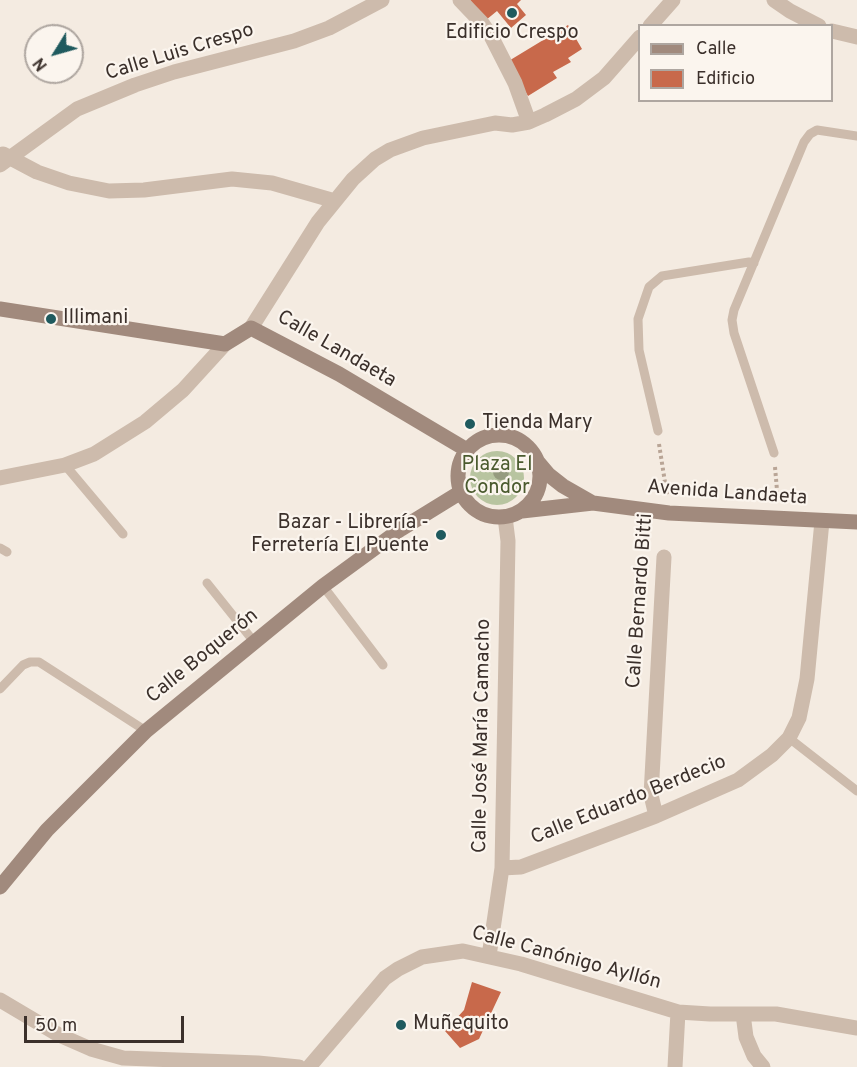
<!DOCTYPE html>
<html>
<head>
<meta charset="utf-8">
<style>
	body { margin:0 }
	#map { position:relative; width:857px; height:1067px; overflow:hidden; background:#f4ebe1; font-family:Overpass,sans-serif }
	canvas { display:block }
	.legend { position:absolute; left:638px; top:24px; width:195px; height:78px; box-sizing:border-box; background:#fbf5ee; border:2px solid #aea6a0; margin:0; padding:8px 10px; list-style:none; font-size:18px; color:#3b302b }
	.legend li { display:flex; align-items:center; gap:12px; height:30px }
	.legend b { width:30px; border:2px solid #aea6a0 }
	.north { position:absolute; left:24px; top:24px; width:60px; height:60px; box-sizing:border-box; background:#fbf5ee; border:2px solid #aea6a0; border-radius:50%; rotate:233deg; font-size:16px; font-weight:700; line-height:24px; text-align:center; color:#3b302b }
	.north::after { content:''; display:block; margin:auto; width:21px; height:27px; background:#1f5a5e; clip-path:polygon(50% 0,100% 100%,50% 72%,0 100%) }
	.scale { position:absolute; left:24px; top:1016px; width:160px; height:27px; box-sizing:border-box; border:3px solid #3b302b; border-top:0; padding-left:8px; font-size:18px; line-height:21px; white-space:nowrap; color:#3b302b; -webkit-text-stroke:4px #fbf5ee; paint-order:stroke }
</style>
</head>
<body>
<div id="map">
<canvas width="857" height="1067"></canvas>
<ul class="legend">
<li><b style="height:8px;background:#a18a7d"></b>Calle</li>
<li><b style="height:16px;background:#c8694b"></b>Edificio</li>
</ul>
<div class="north">N</div>
<div class="scale">50 m</div>
</div>
<script>
const g = document.querySelector('canvas').getContext('2d');
g.lineJoin = 'round';
function fill(path, color) { g.fillStyle = color; g.fill(path, 'evenodd'); }
const shape = rows => new Path2D(rows.map(r => 'M' + r).join(''));
function strokePath(path, color, width, dash) { g.strokeStyle = color; g.lineWidth = width; g.lineCap = dash ? 'butt' : 'round'; g.setLineDash(dash || []); g.stroke(path); }
function write(font, color, halo, rows, align = 'center') {
  g.font = font + ' Overpass,sans-serif'; g.lineWidth = 4.5; g.setLineDash([]); g.textBaseline = 'middle'; g.strokeStyle = halo; g.fillStyle = color; for (const [text, x, y, turn = 0] of rows) {
    g.save(); g.translate(x, y); g.rotate((+turn || 0) * Math.PI / 180); g.textAlign = isNaN(turn) ? turn : align; if (halo) g.strokeText(text, 0, 0); g.fillText(text, 0, 0); g.restore();
  }
}
fill(shape([
	'470 478a27 27 0 1 1 54 0a27 27 0 1 1-54 0Z'
]), '#b8c4a0');
fill(shape([
	[470,0,521,0,517,4,526,15,511,28,497,11,486,20],
	[568,25,582,49,568,58,571,62,553,72,557,78,528,96,507,62],
	[472,982,501,992,479,1039,460,1048,445,1031,464,1010]
]), '#c8694b');
strokePath(shape([
	[659,444,667,495],
	[775,467,778,502]
]), '#b9a596', 4, [3, 3]);
strokePath(shape([
	[658,431,639,350,638,319,649,287,662,276,749,262,754,263],
	[774,453,734,333,732,320,734,310,804,142,810,134,817,130,857,136],
	[65,465,123,534],
	[0,548,7,552],
	[207,583,255,643],
	[323,586,383,665],
	[0,689,23,665,30,662,39,662,146,731],
	[789,738,857,791]
]), '#cdbbac', 9);
strokePath(shape([
	[460,0,482,23,491,36,515,83,529,122],
	[774,0,790,11,819,26],
	[650,26,673,0],
	[832,31,857,37],
	[3,154,37,172,69,183,109,191,144,190,232,179,272,183,335,201],
	[0,165,77,109,135,85,174,72,294,41,329,28,382,0],
	[251,328,318,222,353,179,375,159,390,150,423,138,495,123,512,125,529,122,545,115,576,99,604,78,640,37],
	[0,478,65,465,94,454,145,422,183,390,225,344],
	[656,816,651,795,664,557],
	[502,868,521,867,656,816,738,780,772,755,789,738,799,718,807,679,822,521],
	[489,956,502,868,508,541,505,517],
	[0,1000,59,1035,91,1049,123,1058,258,1063,299,1067],
	[743,1014,746,1037,754,1056,763,1067],
	[309,1067,385,978,398,969,422,957,463,951,521,964,678,1012,710,1014,776,1014,857,1028],
	[675,1067,678,1012]
]), '#cdbbac', 15);
strokePath(shape([
	[0,309,225,344,251,328,339,374,467,450],
	'458 476a41 41 0 1 1 82 0a41 41 0 1 1-82 0Z',
	[538,462,549,475,563,486,591,502],
	[522,511,593,503,669,513,857,522],
	[0,887,47,830,146,731,323,586,401,529,461,492]
]), '#a18a7d', 15);
g.fillStyle = '#969b7f';
for (const [x, y] of [
	[501,472]
]) { g.beginPath(); g.arc(x, y, 8, 0, 2 * Math.PI); g.fill(); }
for (const [x, y, r, color] of [
	[512,13,6,"#1f5a5e"],
	[51,319,6,"#1f5a5e"],
	[470,424,6,"#1f5a5e"],
	[441,535,6,"#1f5a5e"],
	[401,1025,6,"#1f5a5e"]
]) { const dot = new Path2D(); dot.arc(x, y, r, 0, 2 * Math.PI); g.fillStyle = color; g.fill(dot); strokePath(dot, '#fbf5ee', 2); }
write('20px', '#3b302b', '#fbf5ee', [
	["Edificio Crespo",512,34,"center"],
	["Illimani",63,319],
	["Tienda Mary",482,424],
	["Bazar - Librería -",429,524,"right"],
	["Ferretería El Puente",429,547,"right"],
	["Muñequito",413,1025]
], 'left');
write('20px', '#3b302b', '#fbf5ee', [
	["Calle Luis Crespo",180,53,-17],
	["Calle Landaeta",336,350,30],
	["Avenida Landaeta",727,494,4],
	["Calle Bernardo Bitti",641,601,-86],
	["Calle Boquerón",203,657,-39],
	["Calle José María Camacho",483,736,-89],
	["Calle Eduardo Berdecio",629,801,-22],
	["Calle Canónigo Ayllón",566,959,15]
]);
write('20px', '#4a5a2e', '#fbf5ee', [
	["Plaza El",497,466],
	["Condor",497,489]
]);
</script>
</body>
</html>
